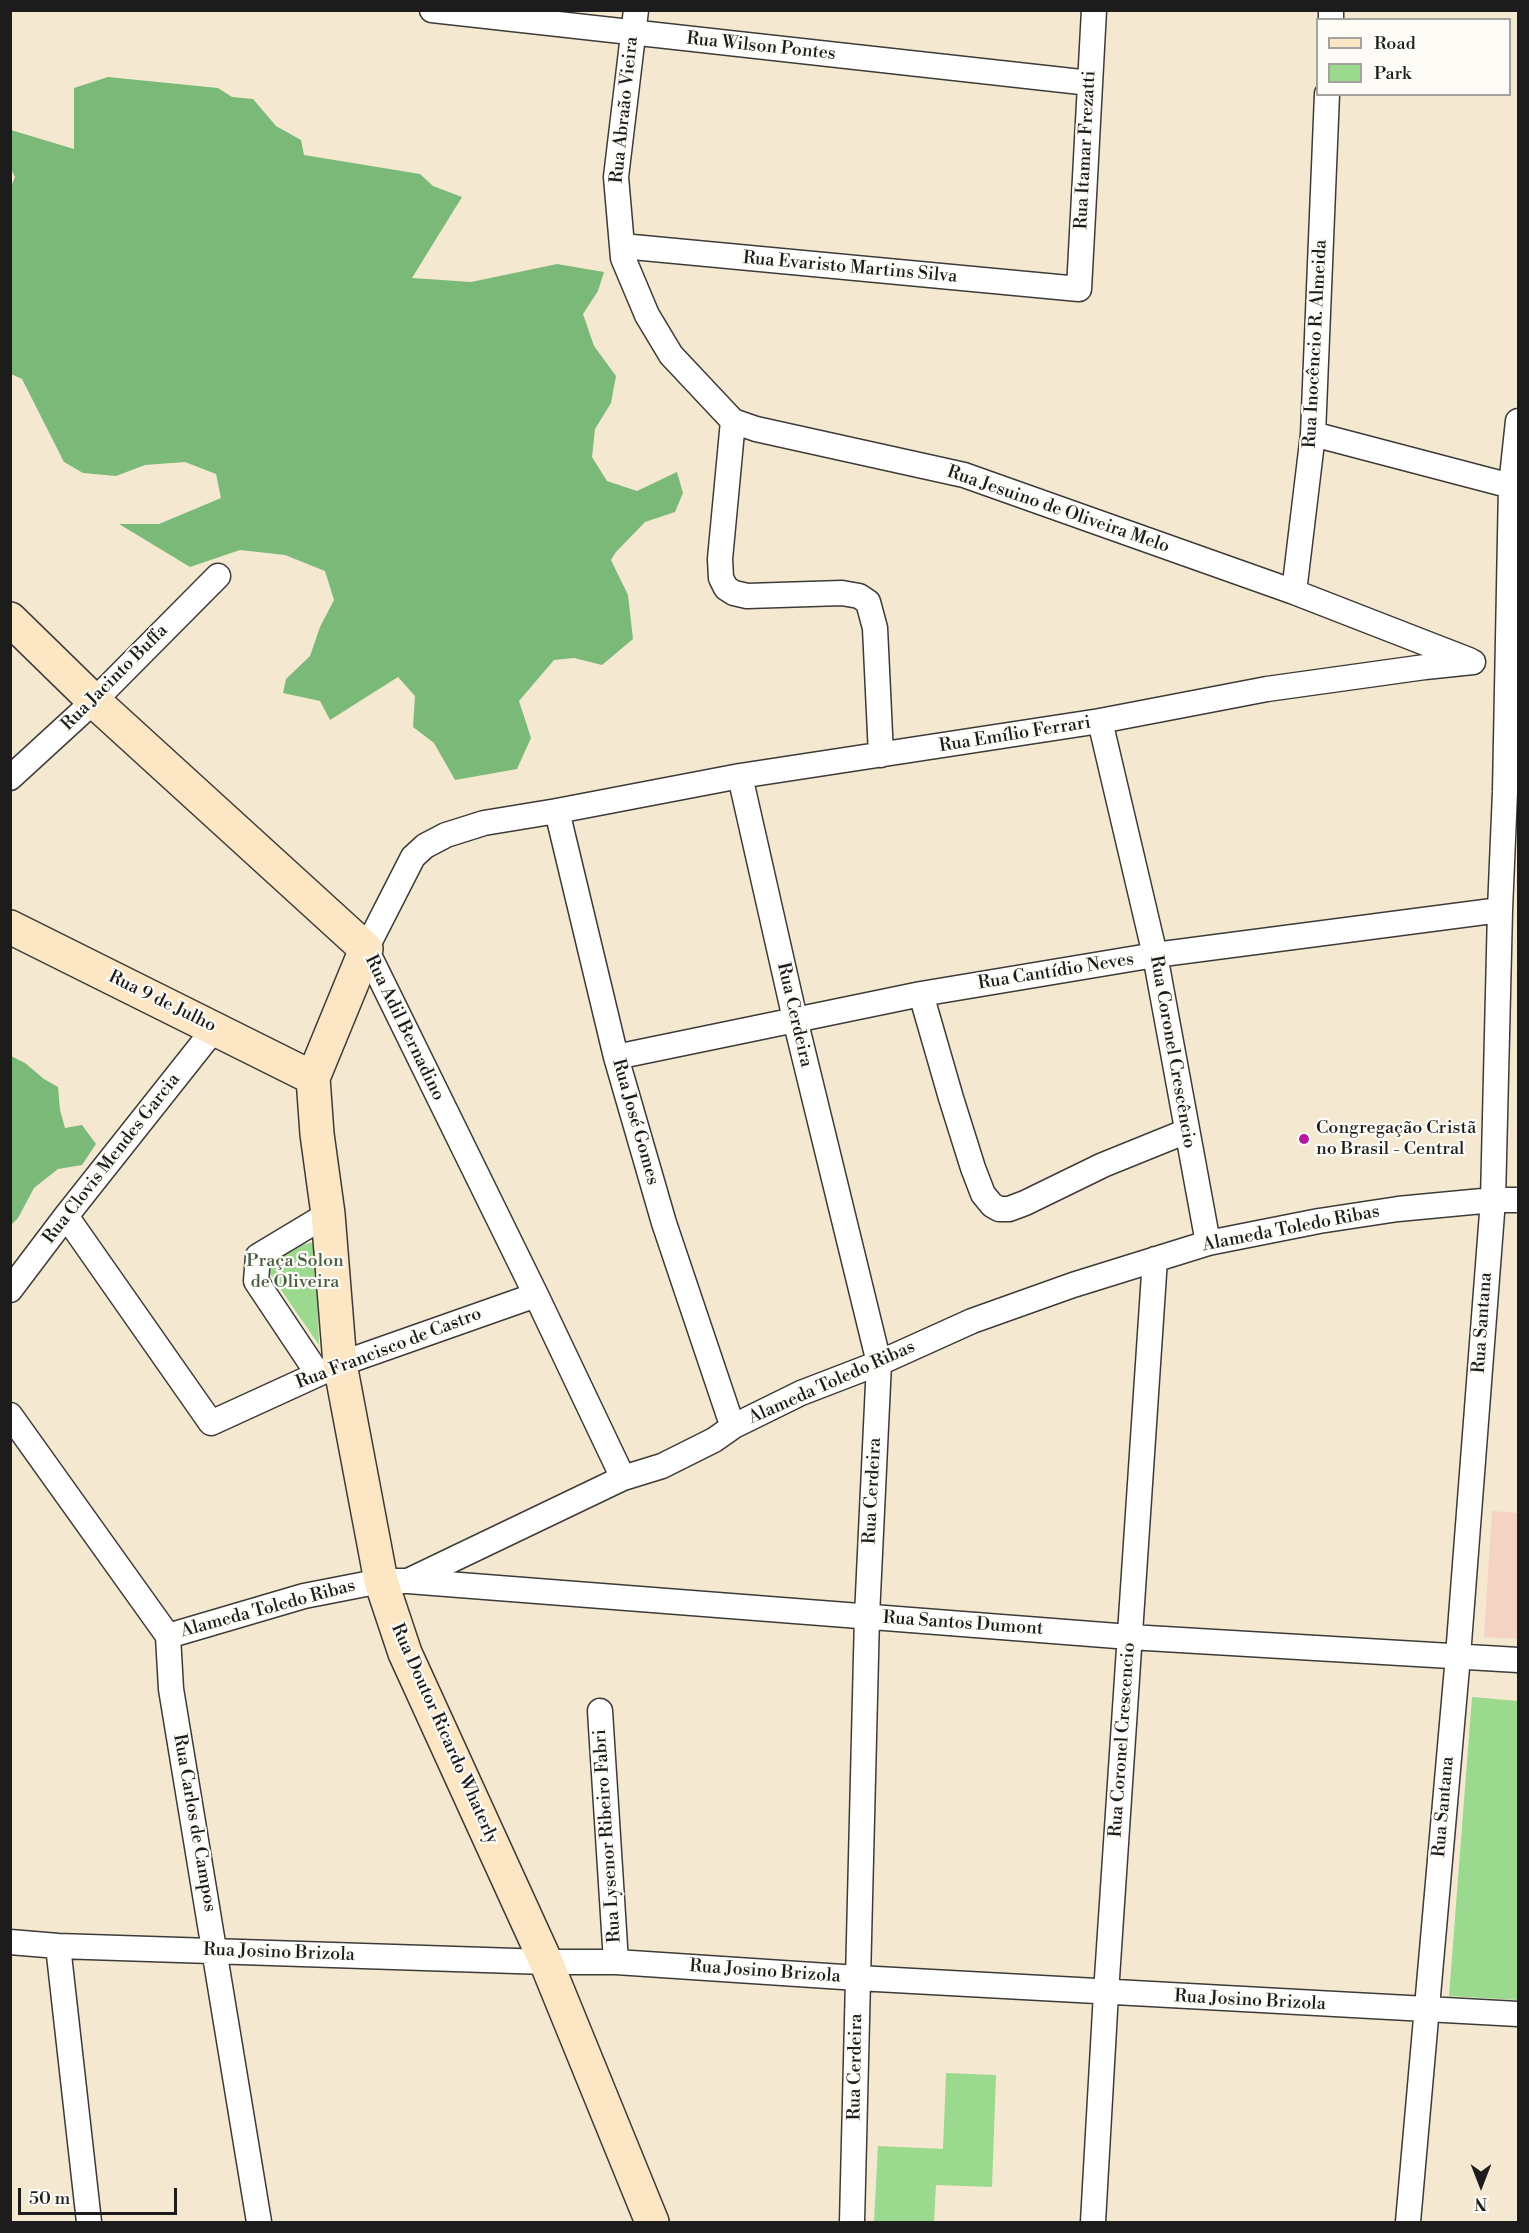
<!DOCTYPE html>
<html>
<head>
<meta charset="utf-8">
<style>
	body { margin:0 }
	#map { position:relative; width:1529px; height:2233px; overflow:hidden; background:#f5e8d1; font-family:"Libre Bodoni",serif }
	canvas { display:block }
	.frame { position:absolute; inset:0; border:12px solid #1c1c1c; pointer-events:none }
	.legend { position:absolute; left:1316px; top:18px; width:195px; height:78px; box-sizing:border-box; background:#fdfcf7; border:2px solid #a3a29f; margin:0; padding:8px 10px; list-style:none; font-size:18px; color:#1c1c1c }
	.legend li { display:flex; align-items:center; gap:12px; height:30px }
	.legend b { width:30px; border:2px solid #a3a29f }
	.north { position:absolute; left:1451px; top:2155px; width:60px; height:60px; -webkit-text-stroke:4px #fdfcf7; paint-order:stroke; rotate:180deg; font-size:16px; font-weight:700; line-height:24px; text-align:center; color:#1c1c1c }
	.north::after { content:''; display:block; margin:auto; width:21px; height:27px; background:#1c1c1c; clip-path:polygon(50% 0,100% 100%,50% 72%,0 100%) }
	.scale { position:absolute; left:18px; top:2188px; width:159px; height:27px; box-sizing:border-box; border:3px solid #1c1c1c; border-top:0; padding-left:8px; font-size:18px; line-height:21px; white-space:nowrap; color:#1c1c1c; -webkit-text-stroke:4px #fdfcf7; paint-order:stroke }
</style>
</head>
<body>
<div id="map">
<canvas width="1529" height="2233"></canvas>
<div class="frame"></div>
<ul class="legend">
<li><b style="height:8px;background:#fce6c4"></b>Road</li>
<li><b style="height:16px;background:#9ad98e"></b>Park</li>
</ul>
<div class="north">N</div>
<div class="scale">50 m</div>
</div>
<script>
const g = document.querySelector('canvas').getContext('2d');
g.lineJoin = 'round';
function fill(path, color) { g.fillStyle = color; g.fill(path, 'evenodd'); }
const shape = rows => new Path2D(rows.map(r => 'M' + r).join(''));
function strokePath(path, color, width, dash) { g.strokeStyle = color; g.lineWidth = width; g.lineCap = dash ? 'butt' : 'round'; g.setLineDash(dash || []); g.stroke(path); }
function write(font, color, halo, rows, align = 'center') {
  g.font = font + ' "Libre Bodoni",serif'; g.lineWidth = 4.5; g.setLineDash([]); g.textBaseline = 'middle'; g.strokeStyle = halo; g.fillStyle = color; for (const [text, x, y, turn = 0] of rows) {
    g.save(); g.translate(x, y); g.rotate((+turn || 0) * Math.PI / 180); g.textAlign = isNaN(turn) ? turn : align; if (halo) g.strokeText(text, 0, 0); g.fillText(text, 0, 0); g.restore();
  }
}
fill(shape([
	[1492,1511,1518,1513,1518,1639,1484,1637]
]), '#f5d3c2');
fill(shape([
	[315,1242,319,1345,268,1271,275,1259,292,1247],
	[1472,1697,1518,1701,1518,2000,1449,1996],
	[946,2073,996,2075,992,2187,936,2185,934,2222,874,2222,878,2146,943,2149]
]), '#9ad98e');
fill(shape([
	[108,77,218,88,232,97,253,99,276,126,301,140,304,155,420,174,433,186,462,197,412,278,471,282,557,264,604,272,598,291,583,314,594,346,616,376,611,403,595,429,592,457,607,481,637,491,677,472,683,493,675,512,645,522,616,552,611,560,628,595,633,639,602,665,574,658,554,660,519,701,531,738,517,769,455,780,434,743,413,727,415,696,398,677,330,720,320,701,283,693,286,679,310,656,320,627,334,600,325,571,285,555,240,550,190,567,119,524,159,524,221,498,216,474,185,462,145,465,116,476,83,473,64,462,22,379,11,374,10,189,15,177,11,169,11,130,74,149,74,88],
	[11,1056,25,1063,44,1079,58,1087,60,1110,65,1128,82,1125,96,1144,82,1165,58,1169,34,1188,18,1218,11,1225]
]), '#7bb979');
const street = shape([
	[432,10,1090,83],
	[636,10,616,177,623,258,647,315,671,355,733,421,756,429,964,475,1294,592,1469,660],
	[1331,20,1331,10],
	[622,246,1079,289,1094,10],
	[733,421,720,559,721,578,726,588,734,593,747,596,842,593,859,596,868,602,875,628,881,755],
	[1313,434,1511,486],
	[1294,592,1313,434,1327,94],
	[1100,721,1155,955,1208,1243],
	[740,776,795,1019,879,1363,867,1616,852,2222],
	[10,778,94,701,218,576],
	[557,811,616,1057,664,1223,729,1416,734,1426],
	[921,994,951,1098,973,1168,983,1194,992,1205,999,1209,1009,1209,1025,1203,1103,1165,1187,1131],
	[616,1057,921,994,1155,955,1500,910],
	[66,1216,211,1423,340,1364,536,1295],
	[10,1290,66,1216,215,1028],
	[318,1374,256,1281,258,1256,328,1214],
	[10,1415,168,1636],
	[623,1478,536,1295,366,949,413,857,425,846,446,835,484,823,557,811,740,776,1100,721,1267,689,1425,667,1473,662],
	[410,1580,623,1478,662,1466,714,1440,734,1426,801,1393,879,1363,972,1321,1073,1285,1208,1243,1319,1221,1398,1209,1493,1200,1518,1200],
	[168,1636,304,1596,381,1581,408,1581,1130,1637,1518,1660],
	[168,1636,171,1689,259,2222],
	[600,1711,616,1962],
	[10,1942,58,1946,546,1962,616,1962,858,1978,1518,2014],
	[58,1946,89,2222],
	[1093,2222,1106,1993,1155,1259],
	[1408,2222,1458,1656,1493,1200,1500,910,1505,792,1511,486,1518,421]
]);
const secondary = shape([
	[10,619,94,701,366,949,313,1078,317,1134,328,1214,340,1364,381,1581,405,1653,546,1962,652,2222],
	[10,927,313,1078]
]);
strokePath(street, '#3d3b37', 27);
strokePath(secondary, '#3d3b37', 36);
strokePath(street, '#fff', 24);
strokePath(secondary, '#fce6c4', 33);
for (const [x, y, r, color] of [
	[1304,1139,6,"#b5179e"]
]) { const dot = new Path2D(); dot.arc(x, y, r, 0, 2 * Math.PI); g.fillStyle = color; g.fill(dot); strokePath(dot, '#fdfcf7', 2); }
write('18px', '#1c1c1c', '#fdfcf7', [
	["Rua Wilson Pontes",761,47,6],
	["Rua Abraão Vieira",625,110,-84],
	["Rua Itamar Frezatti",1086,150,-87],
	["Rua Evaristo Martins Silva",850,268,5],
	["Rua Inocêncio R. Almeida",1316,344,-87],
	["Rua Jesuino de Oliveira Melo",1058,510,19],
	["Rua Jacinto Buffa",115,678,-45],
	["Rua Emílio Ferrari",1015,735,-9],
	["Rua Cantídio Neves",1056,972,-9],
	["Rua 9 de Julho",162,1002,26],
	["Rua Cerdeira",794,1015,77],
	["Rua Adil Bernadino",404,1028,64],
	["Rua Coronel Crescêncio",1172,1052,80],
	["Rua José Gomes",635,1122,74],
	["Rua Clovis Mendes Garcia",112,1159,-52],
	["Alameda Toledo Ribas",1291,1229,-11],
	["Rua Santana",1483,1323,-86],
	["Rua Francisco de Castro",389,1349,-21],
	["Alameda Toledo Ribas",832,1383,-24],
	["Rua Cerdeira",873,1491,-87],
	["Alameda Toledo Ribas",268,1609,-15],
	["Rua Santos Dumont",963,1624,4],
	["Rua Doutor Ricardo Whaterly",444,1734,66],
	["Rua Coronel Crescencio",1123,1740,-86],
	["Rua Santana",1444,1807,-85],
	["Rua Carlos de Campos",194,1823,80],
	["Rua Lysenor Ribeiro Fabri",608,1836,-94],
	["Rua Josino Brizola",279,1953,2],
	["Rua Josino Brizola",765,1972,4],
	["Rua Josino Brizola",1250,2001,3],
	["Rua Cerdeira",856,2067,-89]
]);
write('18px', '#1c1c1c', '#fdfcf7', [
	["Congregação Cristã",1316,1129],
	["no Brasil - Central",1316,1150]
], 'left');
write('18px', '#485e44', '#fdfcf7', [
	["Praça Solon",295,1262],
	["de Oliveira",295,1283]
]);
</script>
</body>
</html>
